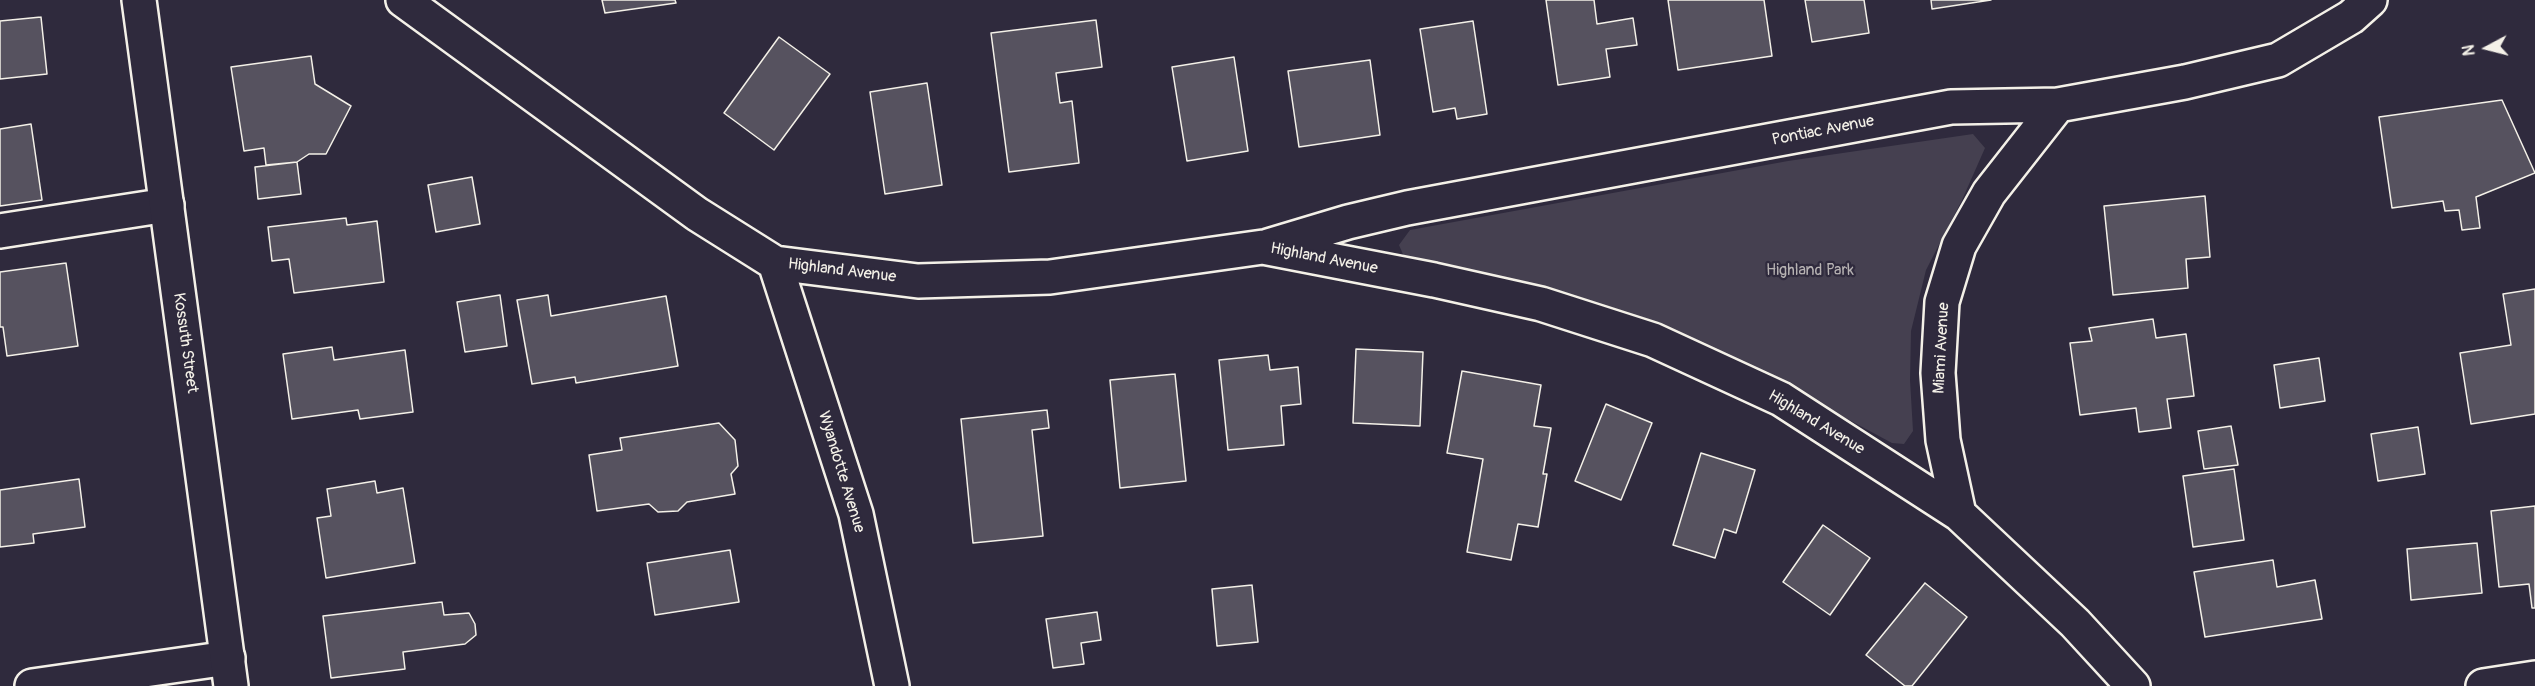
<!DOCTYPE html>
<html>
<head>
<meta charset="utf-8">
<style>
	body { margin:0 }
	#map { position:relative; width:2535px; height:686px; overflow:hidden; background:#2f2a3d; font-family:Pangolin,sans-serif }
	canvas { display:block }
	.north { position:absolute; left:2457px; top:18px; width:60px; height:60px; -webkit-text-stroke:4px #2f2a3d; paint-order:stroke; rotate:263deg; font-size:16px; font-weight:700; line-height:24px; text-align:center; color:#f4f1e8 }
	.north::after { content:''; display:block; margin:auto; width:21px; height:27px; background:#f4f1e8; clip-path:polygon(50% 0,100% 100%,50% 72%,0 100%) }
</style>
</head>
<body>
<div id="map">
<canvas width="2535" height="686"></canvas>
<div class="north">N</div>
</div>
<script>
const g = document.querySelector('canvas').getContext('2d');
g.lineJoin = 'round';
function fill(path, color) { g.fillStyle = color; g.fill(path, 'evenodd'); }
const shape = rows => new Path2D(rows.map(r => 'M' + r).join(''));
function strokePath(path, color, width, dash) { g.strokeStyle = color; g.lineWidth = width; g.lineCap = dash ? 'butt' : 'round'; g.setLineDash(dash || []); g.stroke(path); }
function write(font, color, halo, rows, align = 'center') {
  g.font = font + ' Pangolin,sans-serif'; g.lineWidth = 4.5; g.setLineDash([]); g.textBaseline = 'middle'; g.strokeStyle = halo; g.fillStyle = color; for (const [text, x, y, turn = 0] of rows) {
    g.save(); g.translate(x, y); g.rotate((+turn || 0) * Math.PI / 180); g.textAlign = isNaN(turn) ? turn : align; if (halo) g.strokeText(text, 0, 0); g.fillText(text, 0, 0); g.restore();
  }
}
fill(shape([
	[1973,134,1985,148,1962,200,1926,270,1911,331,1910,380,1913,431,1904,444,1892,443,1743,363,1663,327,1492,275,1405,259,1399,245,1410,230,1788,161]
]), '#454050');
const building = shape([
	[602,0,675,0,676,3,605,13,602,0],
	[1546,0,1594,0,1597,24,1633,18,1637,45,1606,49,1610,77,1558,85,1546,0],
	[1668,0,1764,0,1772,56,1678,70,1668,0],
	[1805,0,1864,0,1869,33,1812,42,1805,0],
	[1931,0,1991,0,1932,9,1931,0],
	[41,17,47,74,0,79,0,21,41,17],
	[1096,20,1102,67,1056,73,1060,103,1072,101,1079,163,1009,172,991,33,1096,20],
	[1473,21,1487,114,1457,119,1455,108,1433,112,1420,29,1473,21],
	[779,37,830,74,774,150,724,113,779,37],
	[311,56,315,84,351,106,326,154,309,154,297,162,266,165,264,148,244,151,231,67,311,56],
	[1234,57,1248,151,1187,161,1172,67,1234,57],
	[1370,60,1380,135,1299,147,1288,71,1370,60],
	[927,83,942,185,885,194,870,92,927,83],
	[2502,100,2535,173,2476,197,2480,228,2462,230,2459,210,2445,211,2443,201,2392,208,2379,117,2502,100],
	[31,124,42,200,0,206,0,129,31,124],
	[297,162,301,194,258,199,255,167,297,162],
	[472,177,480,224,436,232,428,185,472,177],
	[2205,196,2210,257,2186,259,2188,288,2113,295,2104,206,2205,196],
	[346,218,347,225,377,221,384,282,294,293,289,259,272,261,268,227,346,218],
	[66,263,78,346,7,356,3,327,0,327,0,272,66,263],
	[2535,289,2535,414,2471,424,2460,353,2511,345,2503,294,2535,289],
	[500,295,507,346,465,352,457,302,500,295],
	[548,295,551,316,666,296,678,366,576,383,575,377,532,384,517,300,548,295],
	[2153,319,2156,338,2186,334,2194,396,2167,399,2171,428,2139,432,2136,408,2080,415,2070,343,2092,341,2089,328,2153,319],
	[332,347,334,360,405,350,413,412,360,419,358,410,292,419,283,354,332,347],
	[1356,349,1423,352,1420,426,1353,423,1356,349],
	[1268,355,1270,370,1298,367,1301,404,1281,406,1284,445,1228,450,1219,360,1268,355],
	[2319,358,2325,401,2280,408,2274,365,2319,358],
	[1462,371,1541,385,1534,426,1551,428,1543,474,1547,474,1538,527,1518,524,1511,560,1467,552,1483,459,1447,453,1462,371],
	[1175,374,1186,481,1120,488,1110,380,1175,374],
	[1606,404,1652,423,1621,500,1575,481,1606,404],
	[1047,410,1049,428,1032,430,1043,536,973,543,961,419,1047,410],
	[719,423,735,440,738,466,731,474,735,494,687,502,678,511,658,512,649,504,597,511,589,455,622,450,620,438,719,423],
	[2231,426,2238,465,2204,469,2198,431,2231,426],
	[2418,427,2425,474,2378,481,2371,434,2418,427],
	[1701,453,1755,470,1736,533,1724,529,1715,558,1673,545,1701,453],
	[2234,469,2244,540,2193,547,2183,476,2234,469],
	[79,479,85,527,33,534,34,543,0,547,0,490,79,479],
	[375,481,377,493,403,488,415,563,326,578,317,518,331,516,327,489,375,481],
	[2535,506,2535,608,2532,608,2529,584,2499,587,2491,511,2535,506],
	[1823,525,1870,558,1830,615,1783,582,1823,525],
	[2477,543,2482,593,2411,600,2407,549,2477,543],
	[730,550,739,602,655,615,647,563,730,550],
	[2273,560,2277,587,2315,580,2322,619,2205,637,2194,572,2273,560],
	[1925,583,1967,617,1912,686,1905,686,1866,655,1925,583],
	[1252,585,1258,642,1217,646,1212,589,1252,585],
	[442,602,444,615,469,613,475,624,476,635,465,644,403,652,405,669,331,678,323,616,442,602],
	[1097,612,1101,640,1081,643,1084,664,1053,668,1046,619,1097,612]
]);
fill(building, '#56525f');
strokePath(building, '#f4f1e8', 1.5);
const minor = shape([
	[403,0,697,214,775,263,918,281,1050,277,1263,247,1434,280,1541,304,1653,340,1781,399,1959,514,2075,623,2133,686],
	[0,231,167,205],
	[1268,246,1348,222,1407,208,1951,107,2058,105,2185,82,2278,60,2351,17,2370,0],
	[775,263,856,514,892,686],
	[1959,514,1943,440,1938,373,1942,302,1959,246,1989,193,2058,105],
	[32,686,228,658],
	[2483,686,2535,678]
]);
const tertiary = shape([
	[139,0,231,686]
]);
strokePath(minor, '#f4f1e8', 38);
strokePath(tertiary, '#f4f1e8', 38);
strokePath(minor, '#2f2a3d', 33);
strokePath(tertiary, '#2f2a3d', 33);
write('16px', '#f4f1e8', '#2f2a3d', [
	["Pontiac Avenue",1823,131,-11],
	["Highland Avenue",1324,259,11],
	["Highland Avenue",842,271,7],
	["Kossuth Street",185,343,82],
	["Miami Avenue",1942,348,-87],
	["Highland Avenue",1816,423,31],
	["Wyandotte Avenue",841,472,73]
]);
write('16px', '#b7b3b3', '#2f2a3d', [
	["Highland Park",1810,271]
]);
</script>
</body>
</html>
